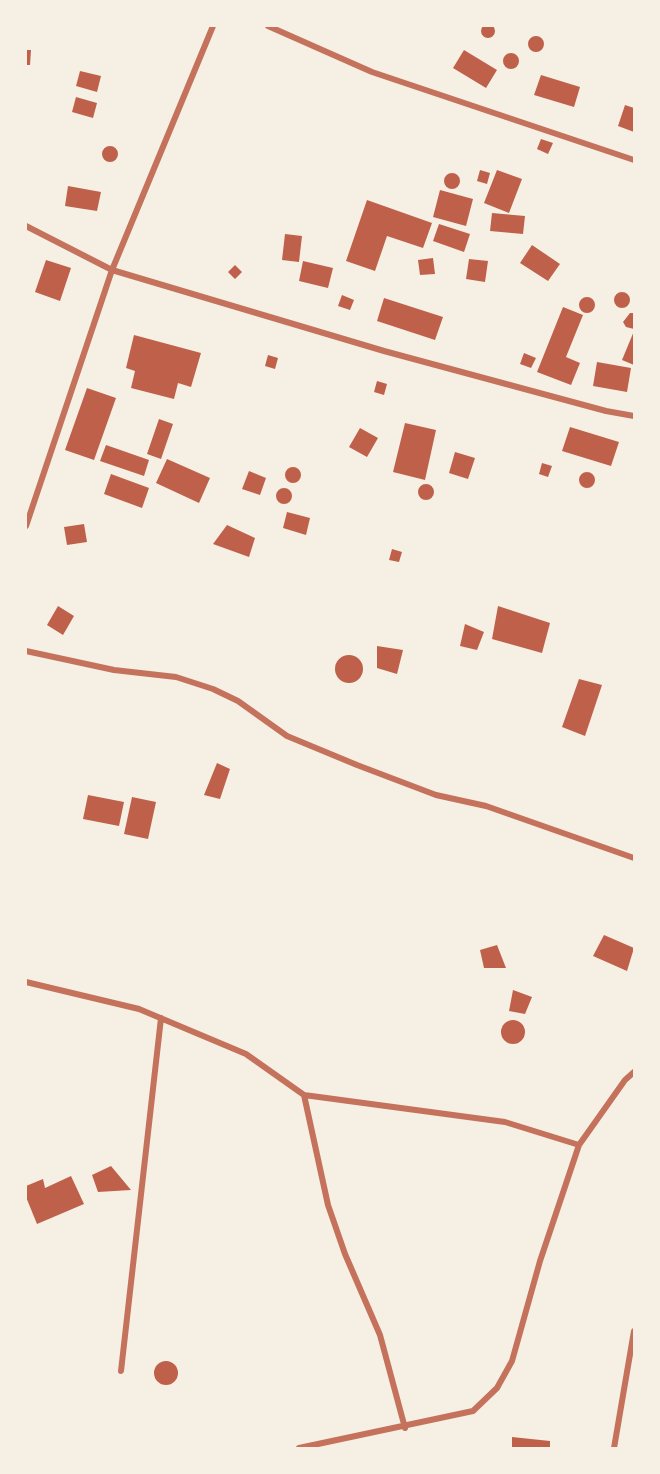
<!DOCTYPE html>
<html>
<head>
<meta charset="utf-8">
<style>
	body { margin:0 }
	#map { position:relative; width:660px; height:1474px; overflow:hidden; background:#f6efe4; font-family:Cabin,sans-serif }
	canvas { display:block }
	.frame { position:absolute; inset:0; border:27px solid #f6efe4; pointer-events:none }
</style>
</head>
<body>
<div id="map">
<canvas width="660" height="1474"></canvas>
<div class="frame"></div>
</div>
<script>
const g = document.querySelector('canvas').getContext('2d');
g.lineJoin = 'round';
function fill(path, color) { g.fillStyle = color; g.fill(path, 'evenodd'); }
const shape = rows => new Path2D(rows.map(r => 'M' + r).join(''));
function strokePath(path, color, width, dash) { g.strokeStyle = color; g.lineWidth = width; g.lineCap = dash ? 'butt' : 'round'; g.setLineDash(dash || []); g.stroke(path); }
fill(shape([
	'481 31a7 7 0 1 1 14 0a7 7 0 1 1-14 0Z',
	'528 44a8 8 0 1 1 16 0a8 8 0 1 1-16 0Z',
	[26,50,31,50,30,65,26,65],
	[464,50,497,70,486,88,453,68],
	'503 61a8 8 0 1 1 16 0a8 8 0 1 1-16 0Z',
	[80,71,101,76,97,92,76,86],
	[541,75,580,87,574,107,534,95],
	[76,97,97,103,93,118,72,112],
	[625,105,634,108,634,132,618,126],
	[541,139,553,143,548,154,537,149],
	'102 154a8 8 0 1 1 16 0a8 8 0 1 1-16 0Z',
	[480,170,490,173,487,184,477,181],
	[497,170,522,179,509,213,484,203],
	'444 181a8 8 0 1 1 16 0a8 8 0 1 1-16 0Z',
	[68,186,101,192,97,211,65,206],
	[440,190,473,199,466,226,433,217],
	[367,200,432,223,423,248,387,236,375,271,346,261],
	[492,213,525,216,523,234,490,231],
	[439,224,470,234,464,252,433,241],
	[285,234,302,236,299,262,282,260],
	[532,245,560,264,548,281,520,263],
	[433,258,435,274,420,275,418,260],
	[469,259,488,261,485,282,466,279],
	[46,260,71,268,60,301,35,292],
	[303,261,333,268,328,288,299,281],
	[235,265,242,272,235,279,228,272],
	'614 300a8 8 0 1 1 16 0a8 8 0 1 1-16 0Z',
	[342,295,354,300,350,310,338,306],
	'579 305a8 8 0 1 1 16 0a8 8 0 1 1-16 0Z',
	[384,298,443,317,435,340,377,321],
	[563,307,583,315,566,357,580,363,571,385,537,372],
	[630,313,634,313,634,329,626,327,623,322],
	[634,331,634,365,622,360],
	[134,335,201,353,191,387,178,383,174,399,131,388,135,371,126,368],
	[524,353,536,358,531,368,520,364],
	[268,355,278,358,275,369,265,366],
	[597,362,631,368,627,392,593,386],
	[377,381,387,384,384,395,374,392],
	[87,388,116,398,94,460,65,450],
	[159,419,173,424,161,459,147,454],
	[405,423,436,430,425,480,393,472],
	[570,427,619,442,611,466,562,451],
	[360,428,378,438,367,457,349,447],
	[106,445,149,460,144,476,100,461],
	[455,452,475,458,468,479,449,473],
	[167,459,210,478,199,503,156,483],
	[542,463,552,466,548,477,539,474],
	'285 475a8 8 0 1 1 16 0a8 8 0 1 1-16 0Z',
	[249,471,266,478,260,495,242,489],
	'579 480a8 8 0 1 1 16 0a8 8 0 1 1-16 0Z',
	[111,474,149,488,142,508,104,494],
	'418 492a8 8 0 1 1 16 0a8 8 0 1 1-16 0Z',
	'276 496a8 8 0 1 1 16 0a8 8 0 1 1-16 0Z',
	[287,512,310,518,306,535,283,528],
	[84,524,87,542,67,545,64,527],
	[227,525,255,538,249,557,213,544],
	[392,549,402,552,399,562,389,560],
	[58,606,74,616,63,635,47,625],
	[498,606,550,623,542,653,492,639],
	[465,624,484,632,477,650,460,646],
	[377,646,403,650,397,674,377,668],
	'335 669a14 14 0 1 1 28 0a14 14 0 1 1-28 0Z',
	[579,679,602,685,585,736,562,727],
	[217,763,230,769,220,799,204,795],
	[88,795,124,802,119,826,83,819],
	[132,797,156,802,148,839,124,834],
	[604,935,634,948,627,971,593,956],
	[497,945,506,968,484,968,480,950],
	[513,990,532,997,525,1014,509,1011],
	'501 1032a12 12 0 1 1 24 0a12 12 0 1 1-24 0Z',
	[111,1166,131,1190,98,1192,92,1175],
	[71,1176,84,1204,37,1224,26,1197,26,1186,43,1179,45,1188],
	'154 1373a12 12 0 1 1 24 0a12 12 0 1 1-24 0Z',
	[512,1437,550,1441,550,1448,512,1448]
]), '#bf614a');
strokePath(shape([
	[268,26,372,72,634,160],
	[26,226,112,270,384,351,606,411,634,416],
	[26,526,112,270,213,26],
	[26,651,114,670,176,677,213,689,238,701,287,736,357,765,436,795,486,806,634,858],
	[26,982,139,1009,246,1054,304,1095,505,1122,579,1145],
	[304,1095,328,1205,345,1254,380,1335,405,1428],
	[121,1371,161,1018],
	[299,1448,473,1411,497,1388,512,1361,540,1261,579,1145,625,1080,634,1072],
	[614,1448,634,1331]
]), '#c5725c', 6);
</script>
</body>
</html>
